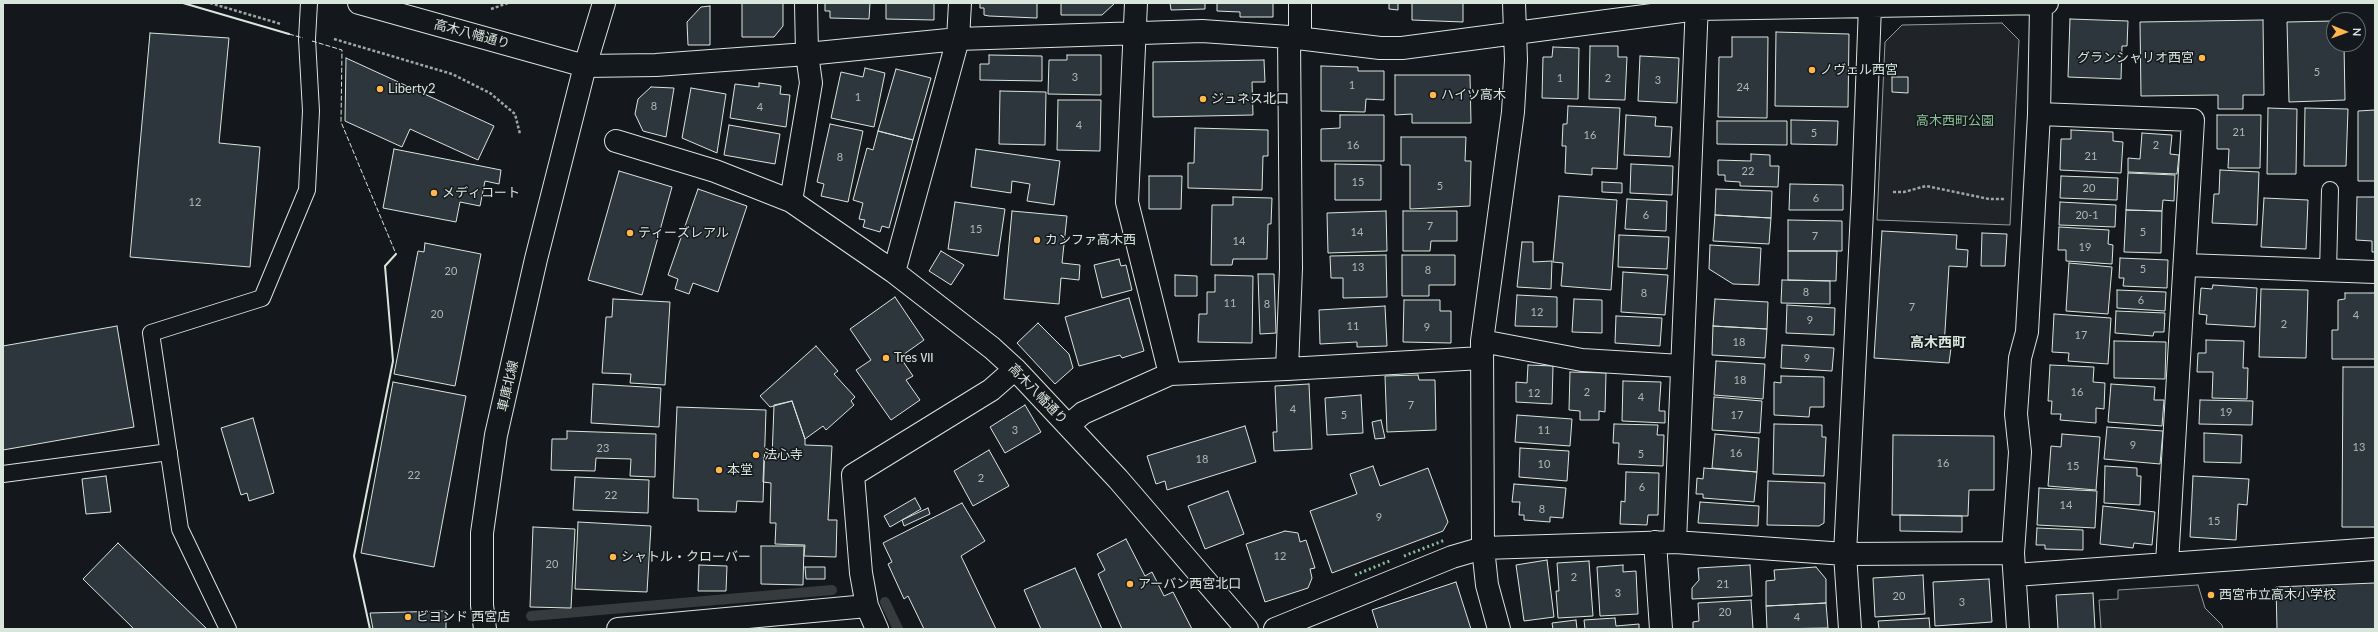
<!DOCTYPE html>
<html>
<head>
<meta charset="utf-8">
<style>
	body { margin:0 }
	#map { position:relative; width:2378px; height:632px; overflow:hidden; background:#14181c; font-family:Lato,sans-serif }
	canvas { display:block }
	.frame { position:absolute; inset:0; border:4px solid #d8e6dc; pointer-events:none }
	.north { position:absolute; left:2326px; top:12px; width:40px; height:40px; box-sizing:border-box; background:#14181c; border:1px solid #626a69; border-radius:50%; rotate:91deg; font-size:11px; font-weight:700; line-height:16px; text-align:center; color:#d8e6dc }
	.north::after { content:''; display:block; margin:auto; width:14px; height:18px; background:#ffb74d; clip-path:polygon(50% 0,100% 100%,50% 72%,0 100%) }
</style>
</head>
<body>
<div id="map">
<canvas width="2378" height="632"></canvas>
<div class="frame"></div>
<div class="north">N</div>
</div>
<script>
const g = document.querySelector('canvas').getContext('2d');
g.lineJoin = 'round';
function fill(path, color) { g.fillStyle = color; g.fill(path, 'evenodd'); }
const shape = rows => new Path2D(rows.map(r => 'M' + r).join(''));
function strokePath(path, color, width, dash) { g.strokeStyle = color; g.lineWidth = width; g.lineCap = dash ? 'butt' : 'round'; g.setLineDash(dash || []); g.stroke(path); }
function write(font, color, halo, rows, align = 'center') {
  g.font = font + ' Lato,"Noto Sans JP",sans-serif'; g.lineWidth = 3; g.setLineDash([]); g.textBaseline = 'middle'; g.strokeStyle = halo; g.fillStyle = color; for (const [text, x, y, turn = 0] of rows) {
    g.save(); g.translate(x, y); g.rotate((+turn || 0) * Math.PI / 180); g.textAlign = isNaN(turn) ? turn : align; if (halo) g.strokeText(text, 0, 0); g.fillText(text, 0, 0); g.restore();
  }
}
const green = shape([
	[2002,23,2019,40,2010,225,1877,220,1885,42,1902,25,2002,23],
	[2198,585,2205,608,2222,625,2223,629,2101,629,2099,600,2118,599,2118,590,2198,585]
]);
fill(green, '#202428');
strokePath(green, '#939e99', 1);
strokePath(shape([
	[885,602,898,629],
	[531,616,832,590]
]), '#363b3e', 10);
const building = shape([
	[742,3,783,3,783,26,774,37,742,37,742,3],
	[825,3,870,3,869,19,830,18,830,11,825,11,825,3],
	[886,3,934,3,934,20,886,19,886,3],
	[980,3,1037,3,1037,18,989,16,984,15,984,8,980,8,980,3],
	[1061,3,1115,3,1102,15,1061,15,1061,3],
	[1170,3,1205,3,1205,9,1171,10,1170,3],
	[1217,3,1273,3,1273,17,1240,17,1240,12,1217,11,1217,3],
	[1389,3,1398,3,1398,10,1389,9,1389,3],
	[1412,3,1463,3,1463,22,1412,20,1412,3],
	[710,6,710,45,688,45,687,22,701,7,710,6],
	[2070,19,2128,21,2127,46,2122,46,2121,79,2068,77,2070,19],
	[2263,20,2264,95,2243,95,2243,109,2218,109,2218,95,2141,96,2140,22,2263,20],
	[2334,21,2334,44,2344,44,2345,100,2289,102,2287,22,2334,21],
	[1776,32,1849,34,1848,107,1775,106,1776,32],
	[150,33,229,38,219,143,260,147,250,267,130,257,150,33],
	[1732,37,1768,37,1767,118,1718,117,1719,57,1732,57,1732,37],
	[1590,46,1618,46,1618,57,1627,57,1625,100,1589,99,1590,46],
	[1553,47,1579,48,1578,99,1542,98,1543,57,1552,57,1553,47],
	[989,55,1042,56,1042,81,980,80,980,64,989,64,989,55],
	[1067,55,1101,55,1101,95,1048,94,1049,60,1067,60,1067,55],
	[1640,56,1679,58,1677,103,1638,101,1640,56],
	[346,58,494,126,478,160,410,129,402,147,345,121,346,58],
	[1264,60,1265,82,1252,82,1253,115,1153,117,1153,62,1264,60],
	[1321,66,1358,67,1358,71,1384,71,1384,100,1366,99,1365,112,1321,111,1321,66],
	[865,68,885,73,874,127,831,118,841,72,863,77,865,68],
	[896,69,931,78,913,140,878,131,896,69],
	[1395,75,1470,75,1471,123,1412,123,1412,114,1395,115,1395,75],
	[1892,77,1908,77,1908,93,1892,92,1892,77],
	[759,83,781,86,780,94,790,95,786,127,730,118,735,84,759,87,759,83],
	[651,87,674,88,666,137,643,131,635,114,638,99,651,87],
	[691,88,726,94,717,153,682,138,691,88],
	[1000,91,1046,92,1045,145,999,144,1000,91],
	[1058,100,1101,100,1100,151,1057,150,1058,100],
	[1568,106,1620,108,1617,169,1592,168,1592,175,1565,173,1566,146,1562,146,1563,124,1567,124,1568,106],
	[2268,108,2297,109,2296,174,2267,174,2268,108],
	[2305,108,2348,109,2346,166,2304,166,2305,108],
	[2375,110,2375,181,2358,181,2358,111,2375,110],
	[1340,115,1384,115,1384,161,1321,161,1321,129,1340,128,1340,115],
	[1626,115,1656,117,1655,126,1672,127,1670,157,1624,155,1626,115],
	[2217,115,2261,115,2260,168,2228,168,2229,149,2217,149,2217,115],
	[1791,120,1838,121,1837,145,1791,144,1791,120],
	[1717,121,1787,121,1787,145,1717,144,1717,121],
	[830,124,863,131,848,202,821,196,824,184,817,182,830,124],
	[729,125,780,134,775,164,724,155,729,125],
	[1195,128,1268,130,1268,156,1263,156,1262,190,1188,188,1188,163,1194,163,1195,128],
	[2071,130,2113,132,2113,141,2123,142,2121,173,2060,170,2061,139,2071,139,2071,130],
	[878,131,913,140,889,228,882,226,880,232,863,227,865,220,859,219,863,203,853,200,867,148,873,150,878,131],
	[2142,133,2172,135,2170,154,2179,155,2177,174,2128,172,2128,158,2140,159,2142,133],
	[1401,137,1466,137,1465,161,1471,161,1470,206,1410,209,1410,165,1401,165,1401,137],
	[394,149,501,170,499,184,485,181,480,206,460,202,456,222,383,208,394,149],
	[976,149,1060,161,1054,205,1027,201,1030,184,1012,181,1011,193,971,187,976,149],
	[1751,154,1770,155,1770,166,1779,166,1778,187,1740,186,1740,182,1725,181,1725,175,1718,175,1718,160,1751,161,1751,154],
	[1335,164,1381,165,1381,200,1335,200,1335,164],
	[1631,164,1673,166,1672,195,1630,193,1631,164],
	[2220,170,2259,172,2257,225,2212,223,2214,194,2219,194,2220,170],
	[619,171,672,187,642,295,588,280,619,171],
	[2128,173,2175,175,2174,201,2163,200,2162,211,2126,210,2128,173],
	[1149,176,1182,176,1181,209,1149,209,1149,176],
	[2061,176,2118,178,2117,200,2060,198,2061,176],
	[1602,182,1622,183,1622,193,1602,192,1602,182],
	[1790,184,1843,185,1843,210,1789,210,1790,184],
	[698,189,747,206,718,292,693,283,689,294,675,289,678,279,668,275,698,189],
	[1716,189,1772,191,1771,218,1715,215,1716,189],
	[1559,196,1617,200,1611,290,1561,286,1563,263,1553,262,1559,196],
	[1233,197,1272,198,1271,224,1268,224,1267,259,1233,259,1232,265,1211,265,1212,205,1233,205,1233,197],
	[2357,197,2375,197,2375,252,2372,252,2372,241,2356,240,2357,197],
	[2264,198,2308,200,2306,249,2261,247,2264,198],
	[1627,199,1667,201,1666,231,1625,229,1627,199],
	[955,202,1005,209,998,256,948,249,955,202],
	[2060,202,2116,205,2115,227,2059,225,2060,202],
	[2126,210,2162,211,2161,253,2124,252,2126,210],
	[1012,211,1067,216,1062,263,1080,265,1079,280,1061,278,1059,304,1004,299,1012,211],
	[1386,211,1387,251,1328,253,1327,213,1386,211],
	[1403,211,1457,211,1457,241,1431,241,1430,251,1403,251,1403,211],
	[1715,215,1771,218,1769,244,1713,241,1715,215],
	[1788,220,1842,221,1842,251,1788,251,1788,220],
	[2059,227,2109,230,2108,244,2113,245,2112,264,2066,261,2066,250,2058,250,2059,227],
	[1882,231,1957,235,1956,249,1968,250,1967,267,1949,266,1944,347,1951,348,1949,363,1874,358,1882,231],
	[1982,233,2007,234,2005,266,1981,266,1982,233],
	[1619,235,1669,237,1667,269,1618,267,1619,235],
	[1522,242,1533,242,1533,262,1552,261,1551,289,1517,287,1522,242],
	[425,243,481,254,455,386,394,374,418,251,424,252,425,243],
	[1710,245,1761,248,1759,285,1733,284,1709,269,1710,245],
	[941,251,964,265,951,285,929,271,941,251],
	[1788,251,1837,251,1836,281,1788,280,1788,251],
	[1386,255,1387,297,1343,298,1343,278,1331,278,1330,256,1386,255],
	[1402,255,1455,255,1455,285,1429,285,1429,296,1402,296,1402,255],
	[2120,258,2168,260,2167,288,2123,286,2124,278,2119,278,2120,258],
	[1119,259,1121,266,1126,265,1132,290,1102,298,1094,265,1119,259],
	[2069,263,2112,267,2108,314,2066,311,2069,263],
	[1623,272,1668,275,1665,315,1621,312,1623,272],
	[1258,274,1274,274,1276,333,1260,334,1258,274],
	[1175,275,1197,276,1197,296,1175,296,1175,275],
	[1215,275,1253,276,1252,343,1198,342,1199,314,1207,314,1207,292,1215,292,1215,275],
	[1782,280,1830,281,1830,304,1781,303,1782,280],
	[2213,285,2257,288,2255,327,2206,324,2207,315,2199,314,2201,288,2212,289,2213,285],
	[2261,289,2308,290,2306,358,2259,357,2261,289],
	[2117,290,2166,292,2165,311,2117,308,2117,290],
	[2345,293,2375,293,2375,359,2332,359,2332,330,2338,330,2338,300,2345,299,2345,293],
	[1517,295,1557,297,1557,327,1515,326,1517,295],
	[895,297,924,340,900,357,913,376,906,380,920,400,891,420,856,370,871,360,850,329,895,297],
	[1129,298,1144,351,1122,358,1120,355,1079,366,1065,317,1129,298],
	[613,299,670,302,665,385,630,383,631,374,602,373,606,317,612,317,613,299],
	[1574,299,1602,300,1602,333,1572,332,1574,299],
	[1715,299,1768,302,1767,329,1713,326,1715,299],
	[1404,300,1440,300,1440,311,1451,311,1451,343,1403,342,1404,300],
	[1787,305,1835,308,1834,335,1786,333,1787,305],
	[1385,306,1387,346,1357,347,1357,342,1320,344,1319,310,1385,306],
	[2116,311,2165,313,2164,332,2154,332,2153,336,2115,333,2116,311],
	[2054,314,2111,318,2108,364,2068,361,2069,353,2052,352,2054,314],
	[1616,316,1662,318,1660,346,1615,343,1616,316],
	[1038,323,1069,354,1073,368,1055,384,1017,343,1038,323],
	[117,326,134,427,3,450,3,346,117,326],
	[1713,326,1767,329,1765,358,1712,355,1713,326],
	[2206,340,2244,341,2243,368,2248,368,2247,399,2212,398,2213,372,2197,372,2198,353,2206,353,2206,340],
	[2114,341,2166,342,2165,379,2114,378,2114,341],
	[1782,345,1834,348,1832,371,1781,368,1782,345],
	[816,346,838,371,834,374,855,397,851,401,854,405,826,430,823,426,805,439,792,401,770,407,760,396,816,346],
	[1716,361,1765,364,1763,399,1714,395,1716,361],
	[1528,365,1553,366,1552,404,1516,402,1516,382,1527,383,1528,365],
	[2050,365,2094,367,2093,382,2105,383,2104,409,2096,408,2096,423,2060,420,2061,414,2051,414,2052,401,2048,401,2050,365],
	[2343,367,2375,367,2375,527,2342,527,2343,367],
	[1570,372,1606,373,1605,412,1599,411,1599,420,1580,420,1580,411,1569,410,1570,372],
	[1418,375,1419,380,1435,380,1436,430,1387,432,1385,376,1418,375],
	[1781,376,1824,377,1824,407,1810,407,1809,417,1774,415,1774,382,1781,383,1781,376],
	[1623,381,1661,382,1659,411,1665,411,1665,423,1622,421,1623,381],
	[393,382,466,396,434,567,361,553,393,382],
	[593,384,661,388,659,427,591,423,593,384],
	[1309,384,1312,449,1274,451,1273,432,1277,432,1275,386,1309,384],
	[2111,384,2155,387,2154,400,2164,400,2162,426,2108,422,2111,384],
	[1361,395,1363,433,1327,435,1325,398,1361,395],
	[1714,397,1762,401,1760,433,1712,430,1714,397],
	[2200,400,2253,401,2252,425,2199,424,2200,400],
	[792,401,805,439,805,445,832,446,828,520,837,520,836,557,804,556,805,545,775,544,776,523,770,523,771,483,763,482,764,457,772,458,774,405,792,401],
	[1025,405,1041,432,1005,453,990,427,1025,405],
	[677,407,766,410,763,502,737,501,736,512,698,511,698,499,673,498,677,407],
	[1517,415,1572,419,1570,446,1515,442,1517,415],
	[253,418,274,493,249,501,247,493,241,495,221,428,253,418],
	[1381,420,1385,438,1375,439,1372,422,1381,420],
	[1614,424,1658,425,1657,435,1664,435,1663,466,1618,464,1619,443,1613,443,1614,424],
	[1774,424,1822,425,1822,437,1826,437,1824,476,1773,474,1774,424],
	[1245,426,1256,462,1167,490,1165,481,1156,484,1147,456,1245,426],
	[2107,427,2163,431,2160,464,2104,459,2107,427],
	[567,431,656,434,655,477,630,476,631,459,596,458,595,471,551,470,552,439,567,439,567,431],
	[2204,433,2242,435,2241,463,2204,462,2204,433],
	[1715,434,1759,438,1757,472,1712,468,1715,434],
	[2062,434,2100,437,2096,490,2048,486,2051,446,2061,447,2062,434],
	[1893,435,1994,436,1994,490,1969,490,1968,516,1892,515,1893,435],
	[1520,448,1569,451,1567,481,1519,477,1520,448],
	[989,450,1009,486,973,506,954,471,989,450],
	[1373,466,1380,486,1428,468,1448,522,1443,531,1332,573,1310,511,1357,494,1350,474,1373,466],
	[2105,466,2137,468,2137,476,2141,476,2140,505,2104,503,2105,466],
	[1704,468,1757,472,1754,502,1703,498,1703,494,1696,494,1697,478,1703,479,1704,468],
	[1626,472,1659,473,1658,515,1648,515,1647,525,1620,524,1621,501,1625,502,1626,472],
	[106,476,111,512,86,514,82,479,106,476],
	[2193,476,2249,479,2247,505,2238,504,2236,540,2190,537,2193,476],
	[575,477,649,480,648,513,573,510,575,477],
	[1768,481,1825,483,1824,523,1819,526,1767,525,1768,481],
	[1514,484,1566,488,1563,518,1550,517,1550,522,1524,520,1524,515,1519,515,1520,502,1512,502,1514,484],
	[2039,488,2097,491,2095,528,2037,525,2039,488],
	[1228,491,1244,534,1205,549,1188,506,1228,491],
	[915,498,921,509,890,527,884,516,915,498],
	[1700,502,1759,506,1758,526,1698,523,1700,502],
	[962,503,985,541,961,556,996,629,924,629,908,596,904,599,888,564,892,562,883,543,962,503],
	[2103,506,2155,512,2152,545,2134,543,2133,548,2100,544,2103,506],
	[928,508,930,514,904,526,902,520,928,508],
	[1900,515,1962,516,1962,532,1900,531,1900,515],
	[578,522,651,526,647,592,575,589,578,522],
	[533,527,575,529,571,608,530,607,533,527],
	[2037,528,2083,530,2083,550,2045,549,2045,545,2036,545,2037,528],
	[1285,531,1298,533,1300,542,1306,540,1315,568,1310,569,1312,578,1308,588,1265,602,1246,544,1285,531],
	[1126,539,1145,576,1152,572,1164,596,1173,592,1192,629,1122,629,1098,574,1105,570,1097,554,1126,539],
	[118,543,207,629,134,629,83,579,118,543],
	[761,546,804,546,803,585,761,584,761,546],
	[1547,560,1554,617,1524,621,1516,565,1547,560],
	[1589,561,1593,616,1558,618,1556,591,1559,591,1557,563,1589,561],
	[699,565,727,566,726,591,698,591,699,565],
	[1623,565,1623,572,1636,571,1638,614,1600,616,1597,567,1623,565],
	[1750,565,1752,596,1692,599,1692,588,1699,580,1698,568,1750,565],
	[805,567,825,567,825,579,806,579,805,567],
	[1816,567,1826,579,1826,603,1766,606,1766,581,1775,580,1774,570,1816,567],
	[1075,568,1102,629,1041,629,1024,590,1075,568],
	[1923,575,1925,614,1875,617,1873,578,1923,575],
	[1989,579,1992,622,1935,626,1933,582,1989,579],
	[1456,582,1471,629,1378,629,1372,610,1456,582],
	[2375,583,2375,629,2277,629,2276,587,2375,583],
	[2093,593,2095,629,2058,629,2056,595,2093,593],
	[1751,600,1753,629,1693,629,1693,622,1699,621,1698,603,1751,600],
	[1826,603,1828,628,1767,629,1766,606,1826,603],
	[446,611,446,629,373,629,370,613,446,611],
	[1615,618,1616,626,1639,624,1639,629,1585,629,1584,620,1615,618],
	[1929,618,1930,629,1879,629,1878,621,1929,618],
	[1576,620,1577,629,1553,629,1552,623,1576,620]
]);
fill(building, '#2c363c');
strokePath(building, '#d8e6dc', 1);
const lane = shape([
	[2328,272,2330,190],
	[3,474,169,452],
	[228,629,180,529,151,333,262,298,307,190,311,111,307,39,309,3]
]);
const street = shape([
	[1136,3,1127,202,1170,374],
	[1300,3,1300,38],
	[585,66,656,65,807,54,958,39,1202,31,1289,37,1380,48,1402,48,1697,9,2047,3],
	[2039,114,2193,120,2167,563],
	[616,141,715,171,791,201,894,272,992,348,1015,369,1118,479,1247,629],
	[791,201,811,83,807,54,806,3],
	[2186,265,2375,272],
	[894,272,958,39,960,3],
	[1482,341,1582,360,1681,366],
	[1287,369,1482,358],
	[1069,425,1083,413,1170,374,1287,369,1291,268,1289,37],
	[1655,542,1661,629],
	[1675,542,1697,3],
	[2015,575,2375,549],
	[618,629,867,606],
	[877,629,867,606,861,573,853,475,991,390,1015,369],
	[1275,629,1452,557,1483,548,1675,542,1845,554,2013,553],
	[1499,629,1487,585,1483,548,1482,341,1513,112,1516,60,1514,3],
	[1850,629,1845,554,1863,191,1870,6],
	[2018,629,2013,553,2020,452,2016,414,2020,358,2027,332,2039,114,2041,5]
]);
const secondary = shape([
	[359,3,585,66],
	[485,629,482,605,482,533,496,435,536,259,585,66,604,3]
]);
strokePath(lane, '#d8e6dc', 18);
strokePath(street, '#d8e6dc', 24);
strokePath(secondary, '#d8e6dc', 24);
strokePath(shape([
	[210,3,281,24],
	[491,9,508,3],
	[334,39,452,74,490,93,515,114,520,134],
	[1893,192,1904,192,1926,186,1989,199,2005,199]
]), '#9da8a2', 2.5, [3, 2]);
strokePath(lane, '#14181c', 16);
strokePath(street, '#14181c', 22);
strokePath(secondary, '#14181c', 22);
strokePath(shape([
	[1404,556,1445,540],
	[1355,575,1392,560]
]), '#8ac095', 3, [2, 3]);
strokePath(shape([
	[289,34,303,38],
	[312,41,342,50,341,122,396,254]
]), '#d8e6dc', 1, [5, 2]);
strokePath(shape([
	[183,3,289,34],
	[370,629,354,556,393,361,385,266,396,254]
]), '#d8e6dc', 2);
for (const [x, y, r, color] of [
	[2202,58,4,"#ffb74d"],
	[1812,70,4,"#ffb74d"],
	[380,89,4,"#ffb74d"],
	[1433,95,4,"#ffb74d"],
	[1203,99,4,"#ffb74d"],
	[434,193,4,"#ffb74d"],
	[630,233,4,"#ffb74d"],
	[1037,240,4,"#ffb74d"],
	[886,358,4,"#ffb74d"],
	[756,455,4,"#ffb74d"],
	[719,470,4,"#ffb74d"],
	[613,557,4,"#ffb74d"],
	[1130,584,4,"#ffb74d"],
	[2211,595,4,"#ffb74d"],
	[408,617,4,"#ffb74d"]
]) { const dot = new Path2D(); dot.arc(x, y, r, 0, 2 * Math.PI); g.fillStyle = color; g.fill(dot); strokePath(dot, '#14181c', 1.5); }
write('11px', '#adbab4', null, [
	["5",2317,72],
	["3",1075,77],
	["1",1560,78],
	["2",1608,78],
	["3",1658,80],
	["1",1352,85],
	["24",1743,87],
	["1",858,97],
	["8",654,106],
	["4",760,107],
	["4",1079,125],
	["21",2239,132],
	["5",1814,133],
	["16",1590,135],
	["16",1353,145],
	["2",2156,145],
	["21",2091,156],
	["8",840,157],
	["22",1748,171],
	["15",1358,182],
	["5",1440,186],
	["20",2089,188],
	["6",1816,198],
	["12",195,202],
	["6",1646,215],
	["20-1",2087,215],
	["7",1430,226],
	["15",976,229],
	["14",1357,232],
	["5",2143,232],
	["7",1815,236],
	["14",1239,241],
	["19",2085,247],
	["13",1358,267],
	["5",2143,269],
	["8",1428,270],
	["20",451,271],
	["8",1806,292],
	["8",1644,293],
	["6",2141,300],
	["11",1230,303],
	["8",1267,304],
	["7",1912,307],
	["12",1537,312],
	["20",437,314],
	["4",2356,315],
	["9",1810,320],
	["2",2284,324],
	["11",1353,326],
	["9",1427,327],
	["17",2081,335],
	["18",1739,342],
	["9",1807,358],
	["18",1740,380],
	["2",1587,392],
	["16",2077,392],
	["12",1534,393],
	["4",1641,397],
	["7",1411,405],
	["4",1293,409],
	["19",2226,412],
	["5",1344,415],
	["17",1737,415],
	["3",1015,430],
	["11",1544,430],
	["9",2133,445],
	["13",2359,447],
	["23",603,448],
	["16",1736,453],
	["5",1641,454],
	["18",1202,459],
	["16",1943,463],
	["10",1544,464],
	["15",2073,466],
	["22",414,475],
	["2",981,478],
	["6",1642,487],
	["22",611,495],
	["14",2066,505],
	["8",1542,509],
	["9",1379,517],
	["15",2214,521],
	["12",1280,556],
	["20",552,564],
	["2",1574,577],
	["21",1723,584],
	["3",1618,593],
	["20",1899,596],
	["3",1962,602],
	["20",1725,612],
	["4",1797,617]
]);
write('13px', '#d8e6dc', '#14181c', [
	["高木八幡通り",472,34,15],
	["車庫北線",508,386,-77],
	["高木八幡通り",1038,394,46]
]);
write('13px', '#d8e6dc', '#14181c', [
	["グランシャリオ西宮",2194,58,"right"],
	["ノヴェル西宮",1820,70],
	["Liberty2",388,89],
	["ハイツ高木",1441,95],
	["ジュネス北口",1211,99],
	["メディコート",442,193],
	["ティーズレアル",638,233],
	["カンファ高木西",1045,240],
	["Tres Ⅶ",894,358],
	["法心寺",764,455],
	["本堂",727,470],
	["シャトル・クローバー",621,557],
	["アーバン西宮北口",1138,584],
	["西宮市立高木小学校",2219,595],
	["ビヨンド 西宮店",416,617]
], 'left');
write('13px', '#8ac095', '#14181c', [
	["高木西町公園",1955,121]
]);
write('bold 14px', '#d8e6dc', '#14181c', [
	["高木西町",1938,342]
]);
</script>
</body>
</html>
